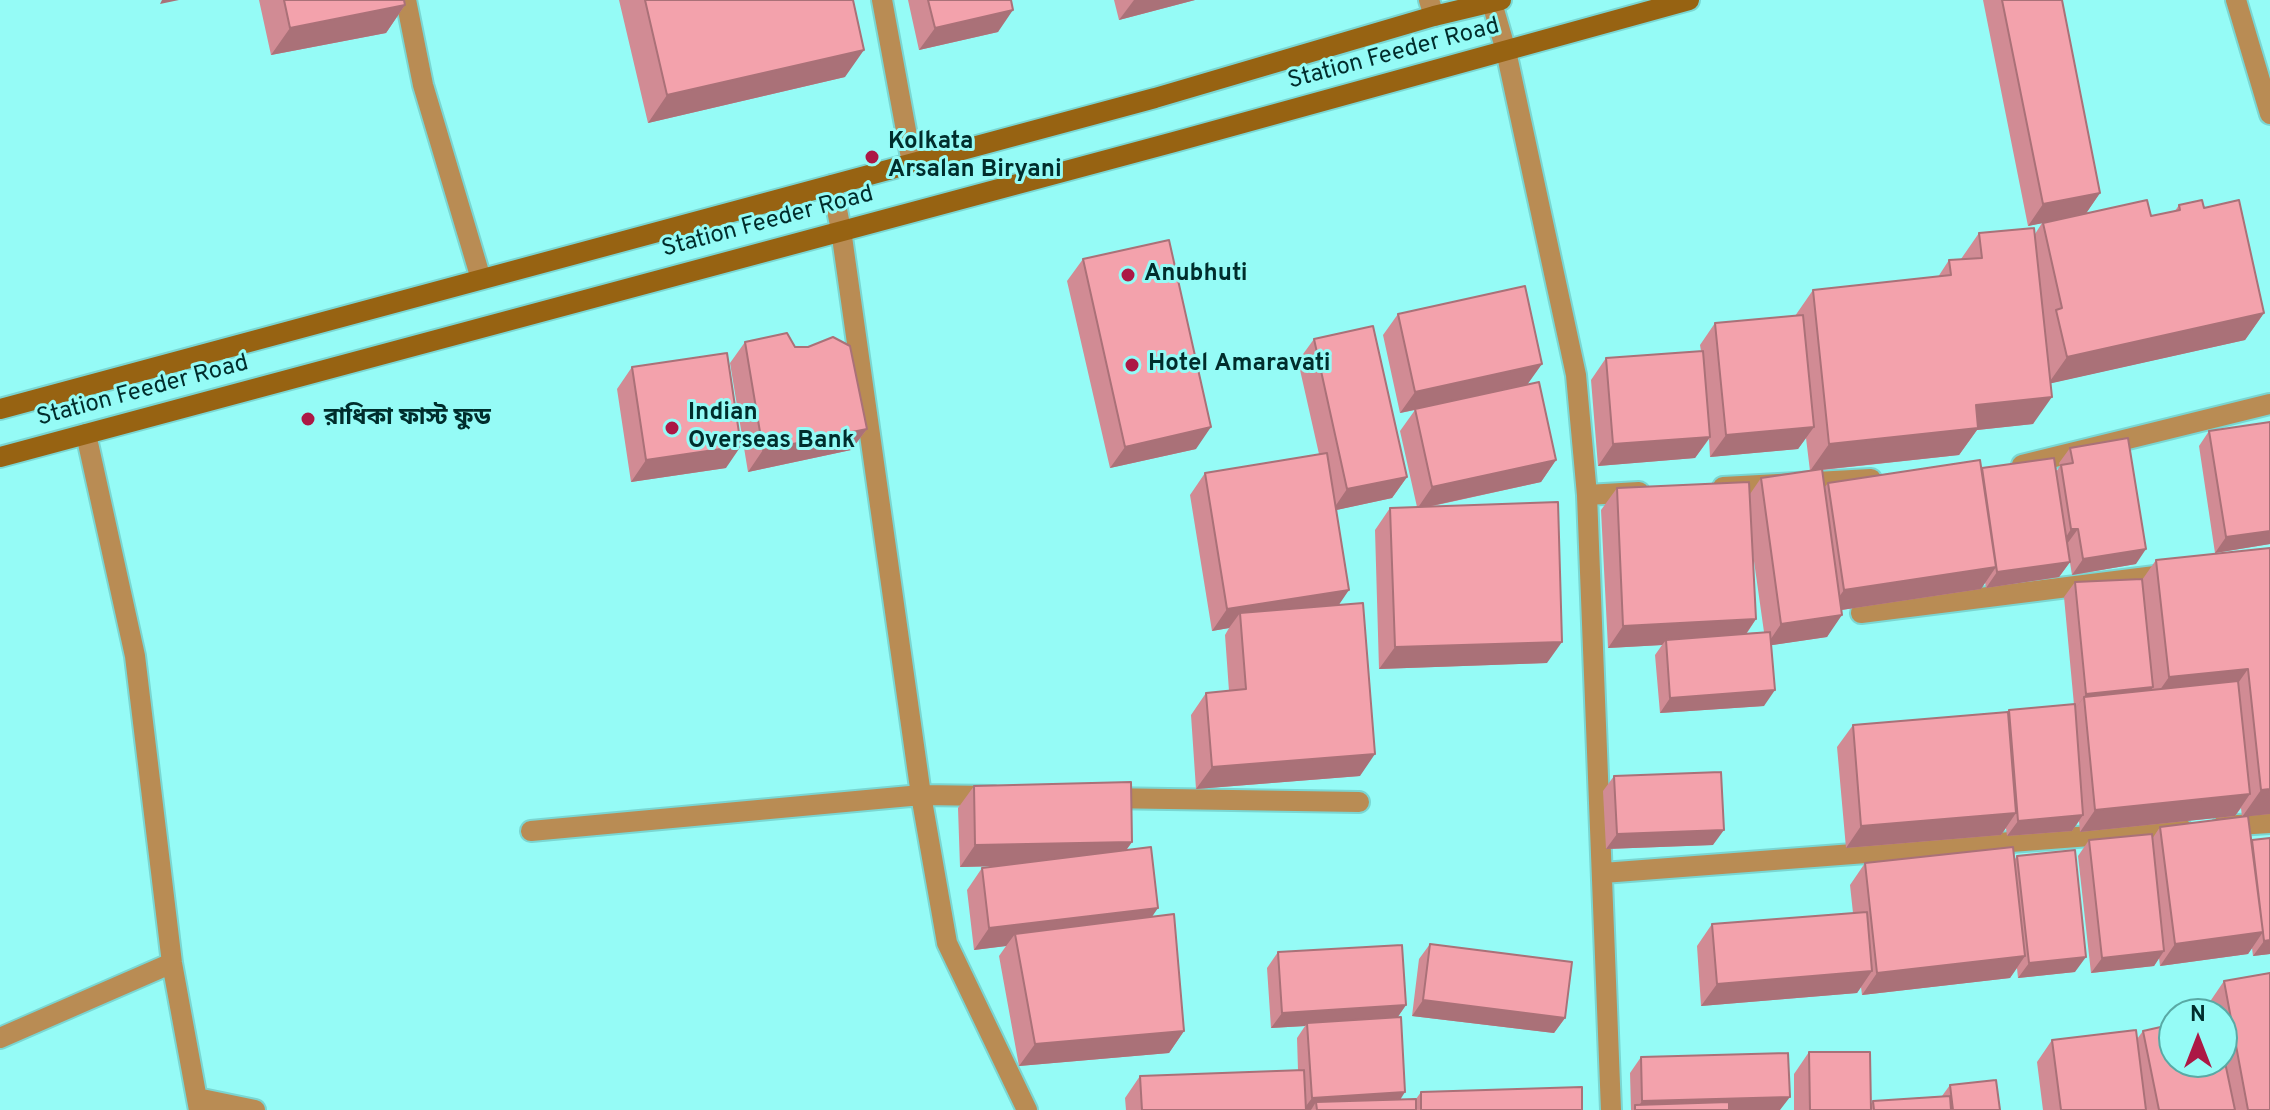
<!DOCTYPE html>
<html>
<head>
<meta charset="utf-8">
<style>
	body { margin:0 }
	#map { position:relative; width:2270px; height:1110px; overflow:hidden; background:#95fbf6; font-family:Overpass,sans-serif }
	canvas { display:block }
	.north { position:absolute; left:2158px; top:998px; width:80px; height:80px; box-sizing:border-box; background:#95fbf6; border:2px solid #59a9a5; border-radius:50%; rotate:0deg; font-size:22px; font-weight:700; line-height:32px; text-align:center; color:#002d2c }
	.north::after { content:''; display:block; margin:auto; width:28px; height:36px; background:#ac1845; clip-path:polygon(50% 0,100% 100%,50% 72%,0 100%) }
</style>
</head>
<body>
<div id="map">
<canvas width="2270" height="1110"></canvas>
<div class="north">N</div>
</div>
<script>
const g = document.querySelector('canvas').getContext('2d');
g.lineJoin = 'round';
const shape = rows => new Path2D(rows.map(r => 'M' + r).join(''));
function strokePath(path, color, width, dash) { g.strokeStyle = color; g.lineWidth = width; g.lineCap = dash ? 'butt' : 'round'; g.setLineDash(dash || []); g.stroke(path); }
function fill(path, color) { g.fillStyle = color; g.fill(path, 'evenodd'); }
function write(font, color, halo, rows, align = 'center') {
  g.font = font + ' Overpass,"Noto Sans Bengali",sans-serif'; g.lineWidth = 6; g.setLineDash([]); g.textBaseline = 'middle'; g.strokeStyle = halo; g.fillStyle = color; for (const [text, x, y, turn = 0] of rows) {
    g.save(); g.translate(x, y); g.rotate((+turn || 0) * Math.PI / 180); g.textAlign = isNaN(turn) ? turn : align; if (halo) g.strokeText(text, 0, 0); g.fillText(text, 0, 0); g.restore();
  }
}
const street = shape([
	[406,0,423,85,481,279],
	[882,0,912,163],
	[1429,0,1434,16],
	[2236,0,2270,114],
	[1492,3,1506,51,1576,375,1587,495,1611,1110],
	[832,185,841,230,921,795,947,943,1027,1110],
	[86,434,135,656,172,963,199,1110],
	[2022,465,2270,404],
	[1723,487,1871,479],
	[1587,495,1639,492],
	[1861,613,2171,574],
	[1105,798,1359,802],
	[2222,826,2270,823],
	[531,831,921,795,993,796],
	[1603,873,2182,829],
	[0,1038,172,963],
	[197,1098,255,1110]
]);
const secondary = shape([
	[0,409,1155,98,1434,16,1501,0],
	[0,457,1174,142,1689,0]
]);
strokePath(street, '#7ad6d2', 24);
strokePath(secondary, '#7ad6d2', 24);
strokePath(street, '#b98c54', 20);
strokePath(secondary, '#976312', 20);
fill(shape([
	[259,0,404,0,405,5,386,33,271,55],
	[619,0,853,0,845,77,648,123],
	[908,0,1011,0,998,32,919,50],
	[1114,0,1195,0,1119,20],
	[1983,0,2062,0,2100,193,2086,213,2151,216,2175,211,2179,205,2204,208,2264,313,2245,340,2051,383,2033,424,1977,430,1959,455,1822,470,1824,488,1828,483,1981,469,2056,472,2060,466,2059,463,2070,448,2136,564,2072,575,2067,544,2070,562,2059,577,1986,588,1985,582,1981,589,1841,610,1827,637,1772,645,1764,706,1660,713,1655,655,1662,645,1608,648,1601,510,1617,488,1750,494,1761,478,1810,471,1806,438,1798,449,1710,457,1709,439,1695,458,1598,466,1591,380,1606,358,1701,351,1700,345,1715,323,1795,316,1813,290,1938,277,1949,260,1961,259,1979,233,2035,234,2042,223,2028,226],
	[1753,554,1764,632,1747,633,1756,619],
	[1083,259,1196,449,1110,468,1067,281],
	[1398,314,1527,385,1556,460,1541,482,1428,507,1547,663,1379,669,1375,530,1390,508,1417,507,1400,431,1415,410,1400,413,1383,335],
	[1314,339,1407,477,1392,498,1336,510,1339,605,1360,776,1196,789,1191,715,1206,693,1229,691,1225,635,1229,628,1212,631,1190,495,1205,473,1319,454,1298,361],
	[745,342,808,347,867,429,851,450,748,472,730,363],
	[632,367,726,468,631,482,617,389],
	[2209,431,2270,544,2215,553,2199,446],
	[2270,548,2270,814,2248,816,2270,954,2253,956,2252,948,2248,954,2160,966,2159,958,2154,966,2091,973,2078,856,2089,840,2152,839,2160,827,2242,817,2241,808,2235,816,2080,832,2079,821,2072,831,2007,836,2006,828,2001,835,1846,848,1837,747,1853,725,2006,712,2009,710,2074,705,2064,597,2075,582,2142,580,2156,560],
	[1614,776,1713,845,1606,849,1603,791],
	[974,786,1132,842,1126,850,1152,917,1184,1031,1169,1053,1019,1066,999,956,1006,946,974,950,967,890,982,868,998,866,960,867,958,808],
	[2017,856,2075,972,2018,978,2017,968,2010,978,1862,995,1861,987,1857,993,1701,1006,1697,946,1712,924,1853,913,1850,885,1865,863,2015,859],
	[1430,944,1565,1018,1554,1033,1412,1016,1419,959],
	[1278,952,1406,1005,1397,1018,1401,1099,1416,1099,1421,1092,1582,1110,1126,1110,1125,1098,1140,1076,1298,1070,1297,1038,1305,1026,1271,1028,1267,968],
	[2224,981,2270,1110,2043,1110,2037,1062,2052,1040,2137,1039,2143,1031,2174,1062,2222,1062,2222,1014,2211,1014,2209,1003],
	[1809,1052,1871,1104,1873,1101,1942,1096,1950,1085,2000,1110,1794,1110,1794,1074],
	[1641,1057,1780,1110,1631,1110,1630,1073]
]), '#d18b94');
fill(shape([
	[162,0,179,0,160,4],
	[1134,0,1195,0,1119,20],
	[405,5,386,33,271,55,290,28],
	[1013,10,998,32,919,50,935,28],
	[864,50,845,77,648,123,667,95],
	[2100,193,2085,215,2028,226,2043,204],
	[2264,313,2245,340,2048,384,2067,357],
	[1542,364,1527,385,1400,413,1415,392],
	[2052,397,2033,424,1977,430,1959,455,1810,471,1829,444,1976,405],
	[1211,427,1196,449,1110,468,1125,447],
	[1814,427,1798,449,1710,457,1726,435],
	[867,429,851,450,748,472,763,450],
	[1710,437,1695,458,1598,466,1613,444],
	[741,446,726,468,631,482,646,460],
	[1556,460,1541,482,1417,509,1432,487],
	[1407,477,1392,498,1332,511,1347,489],
	[2071,529,2078,529,2067,544,2061,545],
	[2270,531,2270,544,2215,553,2226,537],
	[2146,549,2136,564,2072,575,2083,559],
	[2070,562,2059,577,1986,588,1997,572],
	[1996,567,1981,589,1828,612,1844,590],
	[1349,590,1334,612,1240,613,1229,628,1212,631,1227,609],
	[1842,615,1827,637,1766,646,1781,624],
	[1756,619,1741,641,1666,640,1662,645,1608,648,1623,626],
	[1562,642,1547,663,1379,669,1395,647],
	[2248,669,2229,696,2150,704,2169,677],
	[2153,687,2142,703,2084,697,2075,709,2086,694],
	[1775,690,1764,706,1660,713,1670,698],
	[1375,754,1360,776,1196,789,1212,767],
	[2270,789,2270,814,2242,817,2261,790],
	[2250,794,2235,816,2080,832,2095,810],
	[2016,813,2001,835,1846,848,1861,826],
	[2083,815,2072,831,2007,836,2018,821],
	[1724,830,1713,845,1606,849,1617,834],
	[1132,842,1117,863,960,867,975,845],
	[1158,908,1143,930,1015,934,1006,946,974,950,989,928],
	[2263,932,2248,954,2160,966,2175,944],
	[2270,940,2270,954,2253,956,2264,941],
	[2164,951,2154,966,2091,973,2102,958],
	[2025,956,2010,978,1862,995,1877,973],
	[2086,957,2075,972,2018,978,2029,963],
	[1872,971,1857,993,1701,1006,1717,984],
	[1423,1000,1565,1018,1554,1033,1412,1016],
	[1406,1005,1395,1021,1307,1023,1305,1026,1271,1028,1282,1013],
	[1184,1031,1169,1053,1019,1066,1035,1044],
	[1405,1092,1395,1108,1316,1102,1311,1110,1303,1110,1312,1098],
	[1790,1097,1780,1110,1636,1110,1642,1101]
]), '#aa7178');
const building = shape([
	[284,0,404,0,405,5,290,28,284,0],
	[645,0,853,0,864,50,667,95,645,0],
	[928,0,1011,0,1013,10,935,28,928,0],
	[2002,0,2062,0,2100,193,2043,204,2002,0],
	[2147,200,2151,216,2180,210,2179,205,2202,200,2204,208,2239,200,2264,313,2067,357,2056,310,2062,308,2043,223,2147,200],
	[2034,228,2052,397,1976,405,1978,428,1829,444,1813,290,1951,275,1949,260,1982,258,1979,233,2034,228],
	[1169,240,1211,427,1125,447,1083,259,1169,240],
	[1525,286,1542,364,1415,392,1398,314,1525,286],
	[1803,315,1814,427,1726,435,1715,323,1803,315],
	[1373,326,1407,477,1347,489,1314,339,1373,326],
	[787,333,795,347,808,347,833,337,850,346,867,429,763,450,745,342,787,333],
	[1703,351,1710,437,1613,444,1606,358,1703,351],
	[727,353,741,446,646,460,632,367,727,353],
	[1539,382,1556,460,1432,487,1415,409,1539,382],
	[2270,422,2270,531,2226,537,2209,431,2270,422],
	[2128,438,2146,549,2083,559,2078,529,2071,529,2061,465,2073,463,2070,448,2128,438],
	[1327,453,1349,590,1227,609,1205,473,1327,453],
	[2054,458,2070,562,1997,572,1982,468,2054,458],
	[1980,460,1996,567,1844,590,1828,483,1980,460],
	[1822,469,1842,615,1781,624,1761,478,1822,469],
	[1749,482,1756,619,1623,626,1617,488,1749,482],
	[1558,502,1562,642,1395,647,1390,508,1558,502],
	[2270,548,2270,789,2261,790,2248,669,2169,677,2156,560,2270,548],
	[2142,579,2153,687,2086,694,2075,582,2142,579],
	[1363,603,1375,754,1212,767,1206,693,1246,689,1240,613,1363,603],
	[1770,632,1775,690,1670,698,1666,640,1770,632],
	[2238,681,2250,794,2095,810,2084,697,2238,681],
	[2075,704,2083,815,2018,821,2009,710,2075,704],
	[2008,712,2016,813,1861,826,1853,725,2008,712],
	[1721,772,1724,830,1617,834,1614,776,1721,772],
	[1131,782,1132,842,975,845,974,786,1131,782],
	[2248,816,2263,932,2175,944,2160,827,2248,816],
	[2152,834,2164,951,2102,958,2089,840,2152,834],
	[2270,838,2270,940,2264,941,2252,840,2270,838],
	[1151,847,1158,908,989,928,982,868,1151,847],
	[2013,847,2025,956,1877,973,1865,863,2013,847],
	[2075,850,2086,957,2029,963,2017,856,2075,850],
	[1867,912,1872,971,1717,984,1712,924,1867,912],
	[1174,914,1184,1031,1035,1044,1015,934,1174,914],
	[1430,944,1572,962,1565,1018,1423,1000,1430,944],
	[1402,945,1406,1005,1282,1013,1278,952,1402,945],
	[2270,973,2270,1110,2248,1110,2224,981,2270,973],
	[1401,1017,1405,1092,1312,1098,1307,1023,1401,1017],
	[2174,1024,2174,1062,2222,1062,2222,1048,2235,1110,2159,1110,2143,1031,2174,1024],
	[2136,1030,2146,1110,2061,1110,2052,1040,2136,1030],
	[1809,1052,1870,1052,1871,1110,1810,1110,1809,1052],
	[1788,1053,1790,1097,1642,1101,1641,1057,1788,1053],
	[1304,1070,1306,1110,1142,1110,1140,1076,1304,1070],
	[1996,1080,2000,1110,1953,1110,1950,1085,1996,1080],
	[1582,1087,1582,1110,1421,1110,1421,1092,1582,1087],
	[1950,1096,1951,1110,1874,1110,1873,1101,1950,1096],
	[1416,1099,1416,1110,1317,1110,1316,1102,1416,1099],
	[1729,1102,1729,1110,1635,1110,1635,1105,1729,1102]
]);
fill(building, '#f3a2ac');
strokePath(building, '#aa7178', 2);
for (const [x, y, r, color] of [
	[872,157,8,"#ac1845"],
	[1128,275,8,"#ac1845"],
	[1132,365,8,"#ac1845"],
	[308,419,8,"#ac1845"],
	[672,428,8,"#ac1845"]
]) { const dot = new Path2D(); dot.arc(x, y, r, 0, 2 * Math.PI); g.fillStyle = color; g.fill(dot); strokePath(dot, '#95fbf6', 3); }
write('24px', '#002d2c', '#95fbf6', [
	["Station Feeder Road",1394,55,-15],
	["Station Feeder Road",768,223,-15],
	["Station Feeder Road",143,392,-15]
]);
write('bold 24px', '#002d2c', '#95fbf6', [
	["Kolkata",888,143],
	["Arsalan Biryani",888,171],
	["Anubhuti",1144,275],
	["Hotel Amaravati",1148,365],
	["Indian",688,414],
	["Overseas Bank",688,442],
	["রাধিকা ফাস্ট ফুড",324,419]
], 'left');
</script>
</body>
</html>
